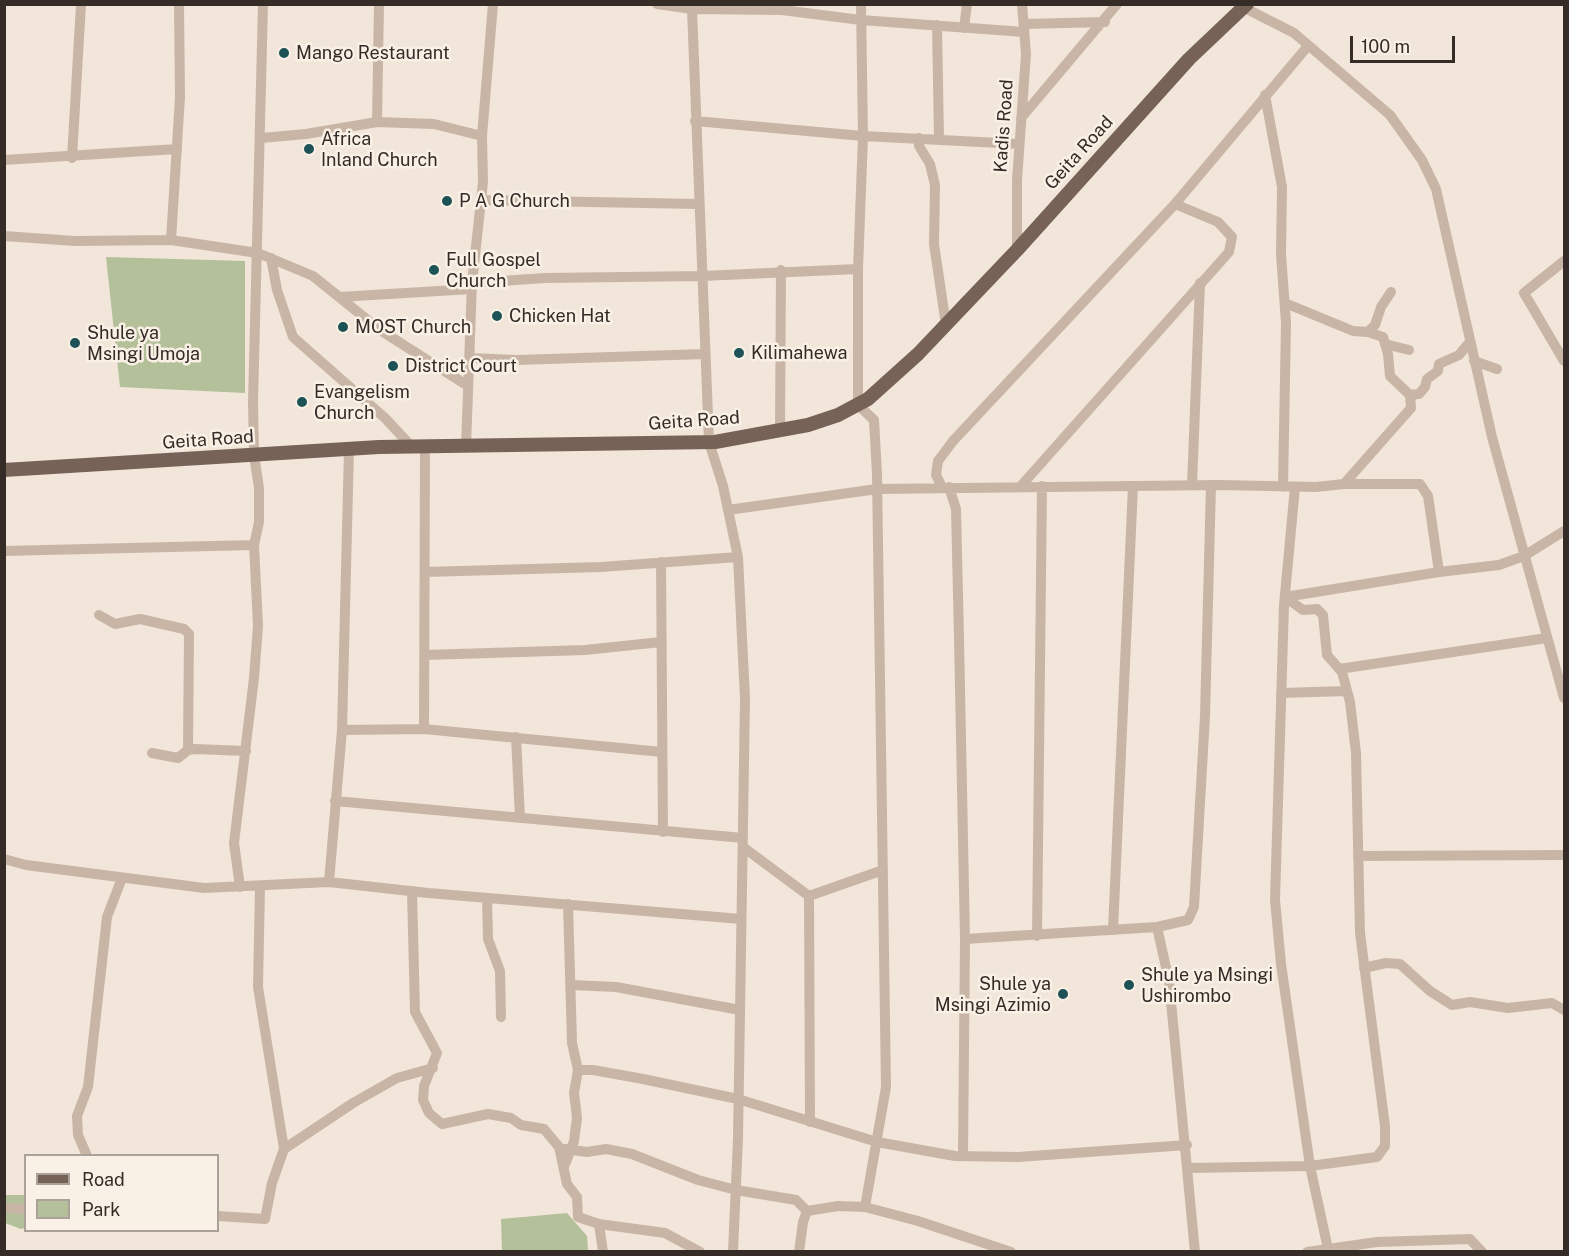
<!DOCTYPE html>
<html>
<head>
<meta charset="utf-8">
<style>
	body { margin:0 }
	#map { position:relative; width:1569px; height:1256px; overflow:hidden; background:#f1e6d9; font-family:"Public Sans",sans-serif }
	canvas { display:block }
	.frame { position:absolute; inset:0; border:6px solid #352b27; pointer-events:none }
	.legend { position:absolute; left:24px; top:1154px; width:195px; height:78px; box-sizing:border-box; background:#f9f0e6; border:2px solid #aba19a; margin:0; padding:8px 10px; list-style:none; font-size:18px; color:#352b27 }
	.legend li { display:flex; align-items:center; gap:12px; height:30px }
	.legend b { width:30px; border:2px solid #aba19a }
	.scale { position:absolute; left:1350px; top:36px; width:105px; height:27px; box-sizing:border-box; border:3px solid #352b27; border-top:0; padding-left:8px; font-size:18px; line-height:21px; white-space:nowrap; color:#352b27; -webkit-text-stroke:4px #f9f0e6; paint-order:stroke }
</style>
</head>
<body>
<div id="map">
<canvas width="1569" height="1256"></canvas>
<div class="frame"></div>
<ul class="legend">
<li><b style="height:8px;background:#776258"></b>Road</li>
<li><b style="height:16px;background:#b3c09a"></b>Park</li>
</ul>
<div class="scale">100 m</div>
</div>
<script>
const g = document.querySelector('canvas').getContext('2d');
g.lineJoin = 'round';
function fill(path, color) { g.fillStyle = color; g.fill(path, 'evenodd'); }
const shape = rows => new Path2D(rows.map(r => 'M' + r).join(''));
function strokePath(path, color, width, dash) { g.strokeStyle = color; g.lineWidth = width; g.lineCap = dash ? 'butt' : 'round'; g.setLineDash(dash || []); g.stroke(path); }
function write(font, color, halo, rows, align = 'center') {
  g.font = font + ' "Public Sans",sans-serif'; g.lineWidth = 5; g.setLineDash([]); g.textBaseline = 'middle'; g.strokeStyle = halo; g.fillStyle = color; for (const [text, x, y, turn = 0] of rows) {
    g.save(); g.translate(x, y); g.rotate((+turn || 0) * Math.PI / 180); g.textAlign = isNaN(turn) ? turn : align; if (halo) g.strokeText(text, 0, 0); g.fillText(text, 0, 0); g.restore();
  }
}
fill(shape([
	[106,257,245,261,245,393,120,387],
	[4,1195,25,1195,25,1228,21,1229,5,1223],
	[567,1213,587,1236,588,1251,502,1251,501,1219]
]), '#b3c09a');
strokePath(shape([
	[657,4,692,9,782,10,861,20,1024,32],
	[861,4,863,136,858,269,858,405,874,420,877,474,886,1087,865,1207],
	[1239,5,1294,33,1390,115,1422,160,1436,189,1492,437,1564,698],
	[692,9,709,442,723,486,738,557,745,698,738,1138,733,1252],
	[1024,24,1105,22],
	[937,25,939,139],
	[964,28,967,4],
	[1265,95,1282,187,1281,254,1286,323,1283,487],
	[1021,118,1117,4],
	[695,121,863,136,1019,144],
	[377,122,379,4],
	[261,138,306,134,377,122,434,124,482,136],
	[919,138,919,146,930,164,935,185,934,244,946,325],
	[72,158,81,4],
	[4,160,177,149],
	[481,200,699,204],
	[4,236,75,241,171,240,258,253,313,276,380,330,468,386],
	[171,240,180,97,179,4],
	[1017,250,1017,180,1026,54,1022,4],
	[271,258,277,290,293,337,385,418,412,447],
	[1564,261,1524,293,1564,361],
	[472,283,545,278,702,276,858,269],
	[339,297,472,289],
	[1285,303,1353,331,1368,332,1383,337,1388,354,1390,376,1410,395,1419,394,1425,387,1427,379,1438,371,1439,364,1459,355,1469,343],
	[1368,332,1375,325,1381,307,1391,292],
	[1385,344,1409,350],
	[469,358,517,360,705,354],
	[1474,361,1497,369],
	[780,430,781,270],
	[466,446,472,283,483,182,482,136,493,4],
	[1344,484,1411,408,1410,395],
	[1192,485,1200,283],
	[942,487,936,475,938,461,953,441,1175,204,1307,47],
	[949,487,956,509,959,638,965,939,963,1156],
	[1020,487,1229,252,1232,237,1218,222,1175,204],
	[1295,487,1284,605,1275,900,1281,964,1310,1166,1328,1249],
	[728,510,877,489,1220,485,1316,487,1344,484,1420,484,1428,496,1439,572],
	[4,551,254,545],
	[661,562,663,832],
	[425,572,601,567,738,557],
	[1285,597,1439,572,1499,565,1524,556,1564,531],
	[99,615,115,624,140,619,184,629,189,634,188,750],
	[425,655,585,650,661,642],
	[1339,669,1547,638],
	[1281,693,1347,691],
	[424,729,425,446],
	[342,730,424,729,662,752],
	[516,737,520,818],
	[152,753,178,758,188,750,194,749,246,751],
	[335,801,743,838],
	[743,847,809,896],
	[1358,856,1564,855],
	[4,859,26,865,204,888,329,882,428,893,741,919],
	[329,882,342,730,349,449],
	[260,886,258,987,284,1149],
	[240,887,234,843,254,678,258,626,254,545,259,522,259,488,254,455,253,402,263,4],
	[412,891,415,1012,437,1053,424,1086,423,1100,429,1113,442,1124,488,1114,511,1118,521,1125,544,1129,559,1147,567,1184,577,1197,578,1217,599,1224,603,1252],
	[487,898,488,939,500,971,501,1017],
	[1157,927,1169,981,1195,1252],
	[1113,930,1133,486],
	[1037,936,1042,486],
	[965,939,1157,927,1188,920,1194,907,1205,716,1211,485],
	[1364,968,1386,963,1400,964,1430,991,1452,1005,1470,1002,1508,1008,1552,1003,1564,1010],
	[571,985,616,987,740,1010],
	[578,1070,593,1070,643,1079,738,1099,877,1142,955,1156,1018,1157,1187,1145],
	[810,1122,809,896,883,870],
	[565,1149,587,1152,606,1149,632,1154,698,1180,736,1190,796,1200,807,1211],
	[87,1156,78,1135,77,1116,88,1087,107,917,122,878],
	[564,1167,574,1141,577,1118,574,1093,578,1070,572,1043,568,904],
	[1188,1168,1310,1166,1377,1157,1385,1146,1385,1126,1360,933,1356,753,1350,702,1342,672,1327,655,1323,615,1317,609,1303,610,1285,597],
	[4,1208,26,1209],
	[218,1216,265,1219,272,1183,284,1149,353,1103,397,1078,433,1068],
	[599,1224,665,1233,700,1252],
	[799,1252,803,1222,807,1211,838,1206,865,1207,918,1221,1011,1252],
	[1307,1252,1377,1242,1470,1239,1482,1252]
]), '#c9b5a6', 10);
strokePath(shape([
	[4,470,379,447,715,442,808,425,838,415,868,399,918,354,1017,250,1189,59,1247,4]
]), '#776258', 14);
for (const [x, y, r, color] of [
	[284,53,6,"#1d5256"],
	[309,149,6,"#1d5256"],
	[447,201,6,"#1d5256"],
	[434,270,6,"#1d5256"],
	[497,316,6,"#1d5256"],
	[343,327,6,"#1d5256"],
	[75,343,6,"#1d5256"],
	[739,353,6,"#1d5256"],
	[393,366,6,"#1d5256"],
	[302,402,6,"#1d5256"],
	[1129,985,6,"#1d5256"],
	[1063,994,6,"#1d5256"]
]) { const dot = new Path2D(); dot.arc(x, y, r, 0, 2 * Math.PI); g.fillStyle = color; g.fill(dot); strokePath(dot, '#f9f0e6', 2); }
write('18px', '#352b27', '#f9f0e6', [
	["Mango Restaurant",296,53],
	["Africa",321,139],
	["Inland Church",321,160],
	["P A G Church",459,201],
	["Full Gospel",446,260],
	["Church",446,281],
	["Chicken Hat",509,316],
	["MOST Church",355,327],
	["Shule ya",87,333],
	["Msingi Umoja",87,354],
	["Kilimahewa",751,353],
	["District Court",405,366],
	["Evangelism",314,392],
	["Church",314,413],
	["Shule ya Msingi",1141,975],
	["Ushirombo",1141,996],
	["Shule ya",1051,984,"right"],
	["Msingi Azimio",1051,1005,"right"]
], 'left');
write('18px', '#352b27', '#f9f0e6', [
	["Kadis Road",1004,126,-86],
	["Geita Road",1079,153,-48],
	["Geita Road",694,421,-4],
	["Geita Road",208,440,-4]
]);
</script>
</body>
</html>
